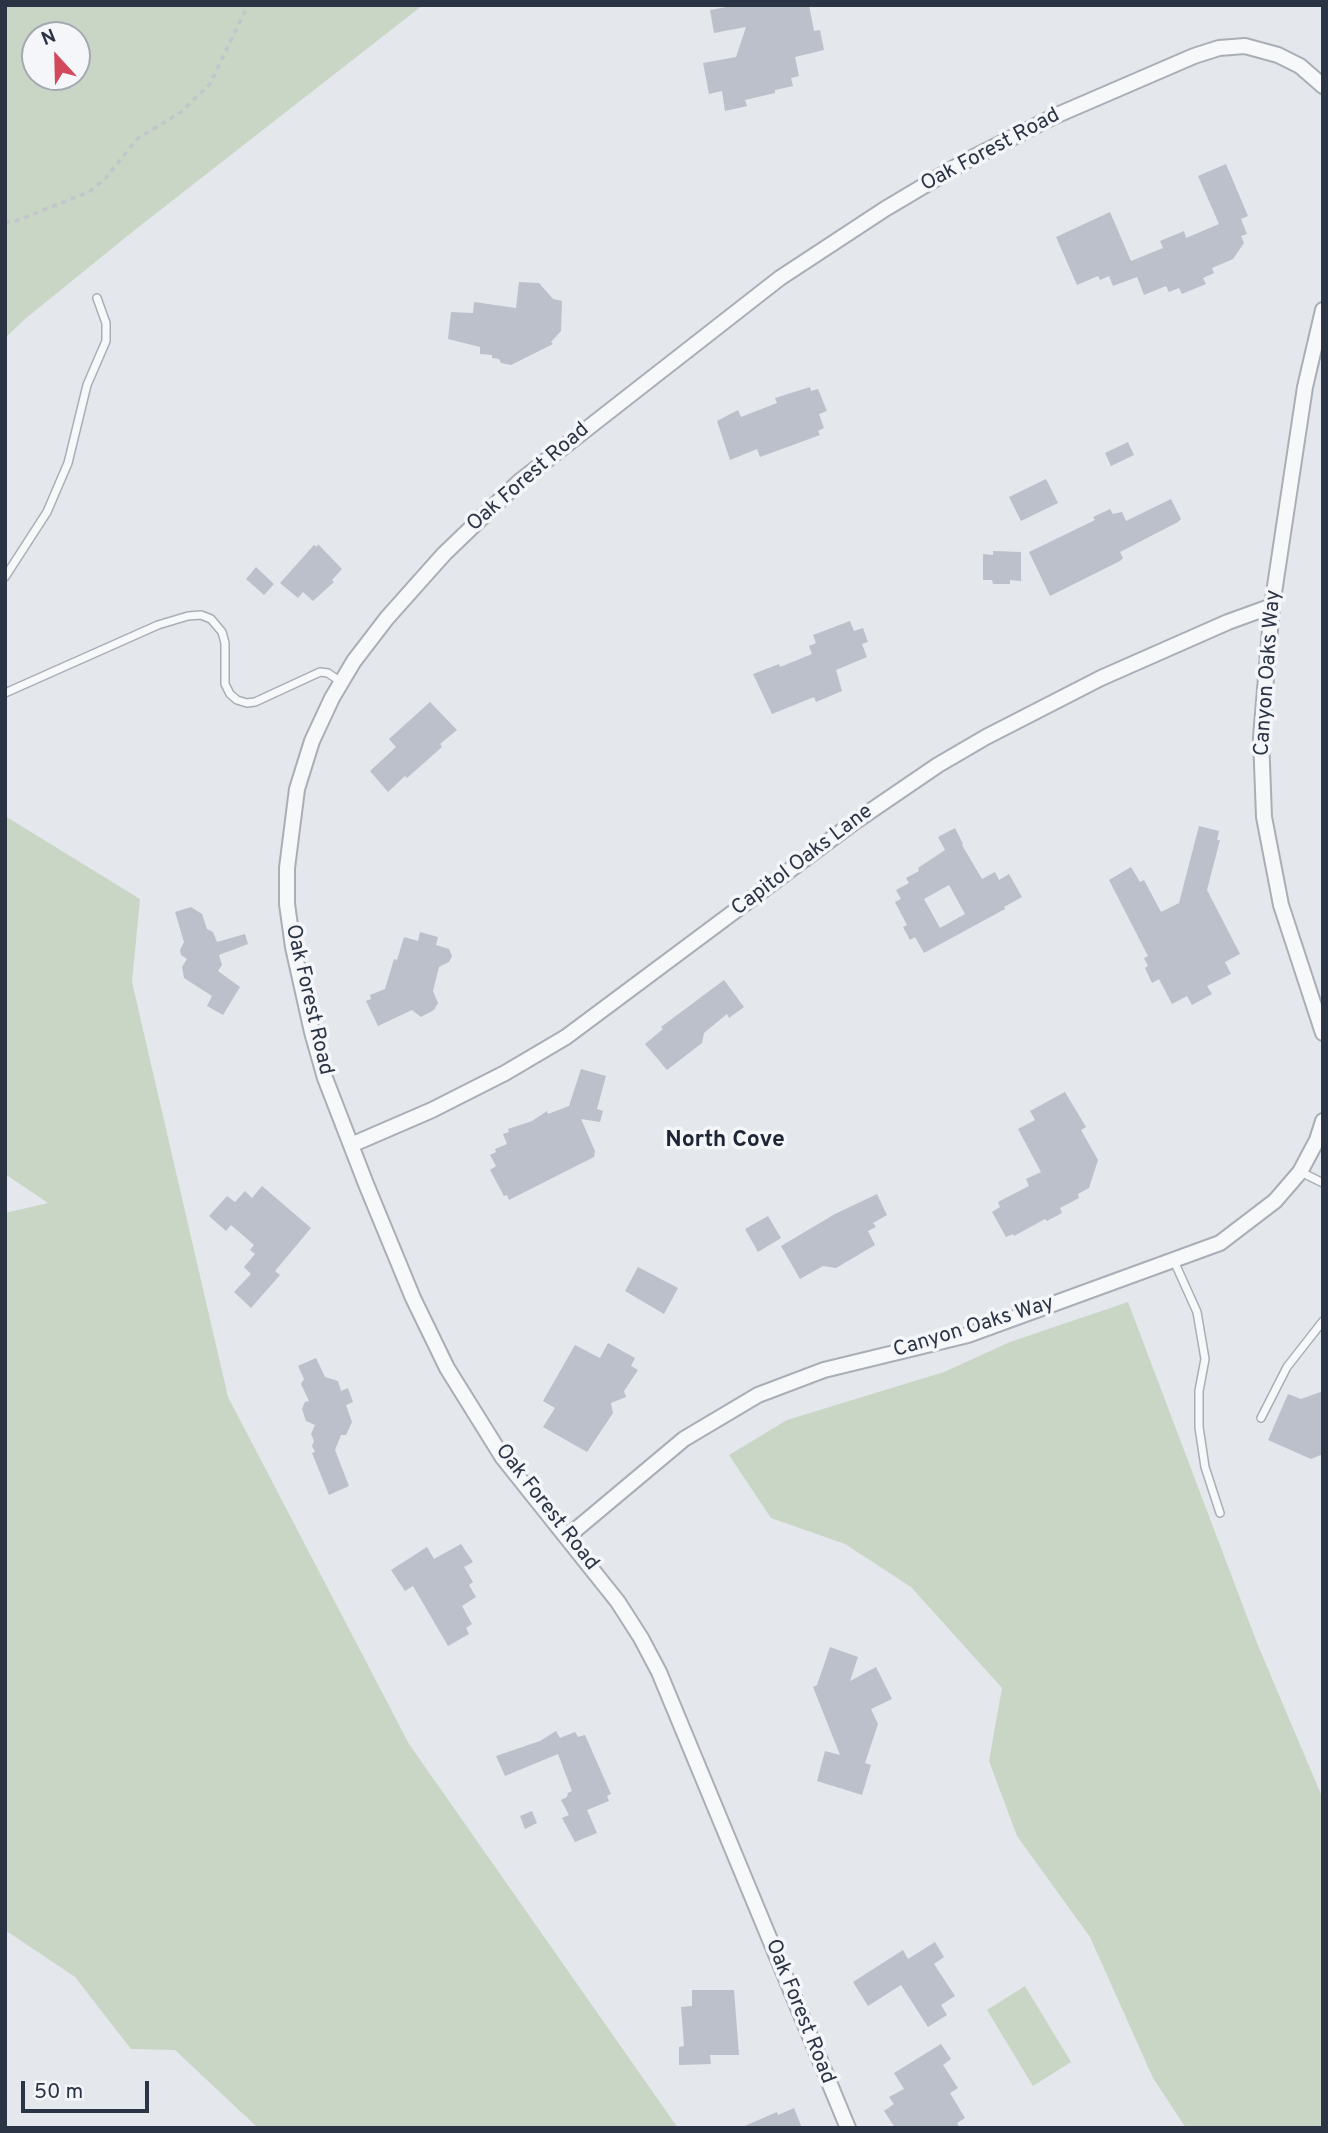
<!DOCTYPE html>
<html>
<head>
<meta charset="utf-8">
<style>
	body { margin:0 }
	#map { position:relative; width:1328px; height:2133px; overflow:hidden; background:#e4e7ec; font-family:Overpass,sans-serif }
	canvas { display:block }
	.frame { position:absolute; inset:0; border:7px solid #2b3445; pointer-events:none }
	.north { position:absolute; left:21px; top:21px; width:70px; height:70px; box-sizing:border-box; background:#f4f6f9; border:2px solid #a4a8b1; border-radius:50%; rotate:338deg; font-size:19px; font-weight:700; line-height:28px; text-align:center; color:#2b3445 }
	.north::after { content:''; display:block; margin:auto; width:24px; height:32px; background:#d1495b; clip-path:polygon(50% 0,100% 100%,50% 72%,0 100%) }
	.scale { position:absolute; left:21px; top:2081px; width:128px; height:32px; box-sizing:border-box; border:4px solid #2b3445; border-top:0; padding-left:9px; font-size:21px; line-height:24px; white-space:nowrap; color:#2b3445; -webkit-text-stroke:5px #f4f6f9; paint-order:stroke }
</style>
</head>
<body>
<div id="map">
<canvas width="1328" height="2133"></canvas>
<div class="frame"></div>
<div class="north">N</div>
<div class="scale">50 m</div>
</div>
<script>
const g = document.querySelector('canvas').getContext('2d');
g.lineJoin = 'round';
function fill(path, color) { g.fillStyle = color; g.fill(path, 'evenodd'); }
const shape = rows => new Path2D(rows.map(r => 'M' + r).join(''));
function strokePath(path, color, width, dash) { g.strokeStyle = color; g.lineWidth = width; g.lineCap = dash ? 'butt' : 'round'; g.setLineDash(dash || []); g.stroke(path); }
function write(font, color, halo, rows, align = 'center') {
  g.font = font + ' Overpass,sans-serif'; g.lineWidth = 7; g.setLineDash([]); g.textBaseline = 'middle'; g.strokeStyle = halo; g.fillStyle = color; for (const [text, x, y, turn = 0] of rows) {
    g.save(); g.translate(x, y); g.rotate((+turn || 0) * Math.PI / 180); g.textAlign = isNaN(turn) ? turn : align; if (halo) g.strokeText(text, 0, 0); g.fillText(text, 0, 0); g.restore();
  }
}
fill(shape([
	[5,5,423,5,136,229,25,319,5,338],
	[35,35,77,35,77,77,35,77],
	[5,816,140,899,132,982,228,1397,409,1744,678,2128,258,2128,175,2050,131,2049,75,1977,5,1930,5,1213,48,1203,5,1174],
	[1128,1302,1257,1643,1323,1799,1323,2128,1186,2128,1153,2078,1090,1937,1017,1836,989,1761,1002,1688,911,1587,845,1544,771,1518,729,1455,787,1420,944,1372,1010,1342],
	[1025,1986,1071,2062,1033,2086,987,2010]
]), '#c9d6c5');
fill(shape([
	[738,5,809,5,814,31,820,30,824,50,795,57,799,76,791,78,793,86,775,90,775,93,745,100,747,106,725,111,722,91,709,94,703,63,736,57,746,27,714,33,710,10],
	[1226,164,1248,216,1241,219,1247,234,1241,236,1244,243,1233,259,1212,268,1214,273,1203,278,1206,284,1182,294,1179,288,1169,292,1166,286,1144,295,1137,277,1113,286,1109,276,1100,280,1098,276,1077,285,1056,237,1110,212,1131,261,1163,248,1160,241,1184,231,1186,238,1219,224,1198,176],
	[519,282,539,283,553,299,562,301,561,331,551,342,553,344,511,365,501,363,499,359,492,358,492,355,480,354,480,347,448,339,451,312,473,313,474,302,516,308],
	[810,387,811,391,818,389,827,411,819,414,824,428,818,431,820,435,760,457,757,449,730,460,717,421,738,410,741,417,777,403,775,398],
	[1128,442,1134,455,1111,466,1105,453],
	[1046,479,1058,503,1021,521,1009,497],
	[1171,499,1181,519,1178,522,1120,552,1123,558,1120,561,1050,596,1029,552,1095,520,1093,517,1110,509,1113,514,1122,512,1126,521],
	[318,544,342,569,332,580,334,582,313,601,303,592,298,598,280,583,314,545,317,547],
	[993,551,1021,552,1021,581,1010,580,1010,584,993,584,992,580,983,580,983,554,993,555],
	[256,567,274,584,264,595,246,579],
	[850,621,854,631,863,628,868,642,862,644,867,657,836,670,842,691,816,702,814,697,772,714,753,674,779,664,780,667,812,654,809,646,816,643,813,635],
	[430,702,457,730,440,744,442,747,407,778,405,776,388,792,370,771,396,747,389,739],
	[1199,826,1219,831,1217,840,1220,840,1207,890,1240,954,1225,962,1231,974,1207,986,1212,994,1192,1005,1187,996,1172,1004,1159,979,1152,983,1145,968,1148,966,1144,958,1148,956,1109,880,1131,867,1140,882,1144,880,1161,912,1179,903],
	[955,828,963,844,962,845,982,879,995,872,999,880,1009,874,1022,897,1004,907,1005,909,924,953,915,937,910,940,903,927,907,925,895,902,901,899,896,890,909,883,906,878,919,871,918,868,945,850,938,837],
	[949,885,965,914,940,928,924,899],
	[191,907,202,914,207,929,213,932,217,942,245,934,248,944,219,955,222,965,218,971,240,987,223,1015,207,1006,212,996,184,978,182,967,187,959,181,955,180,950,184,942,175,912],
	[420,932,438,937,436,945,449,949,452,956,449,962,439,967,433,991,438,1003,434,1010,421,1017,412,1010,378,1026,366,1001,371,999,370,995,385,989,394,959,397,960,404,937,418,941],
	[724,980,744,1007,729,1018,727,1014,704,1033,702,1043,667,1070,645,1044,663,1029,661,1027],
	[581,1069,606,1076,597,1109,603,1111,600,1122,581,1119,595,1151,594,1157,509,1200,507,1195,504,1196,490,1170,496,1166,490,1155,496,1152,495,1149,507,1144,503,1134,509,1132,508,1129,532,1121,547,1111,548,1114,569,1106],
	[1065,1092,1086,1127,1081,1130,1098,1160,1089,1188,1078,1194,1079,1198,1060,1208,1062,1213,1047,1221,1045,1219,1014,1236,1013,1234,1006,1237,992,1212,1000,1207,998,1202,1029,1186,1026,1179,1041,1172,1018,1129,1035,1120,1030,1111],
	[262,1186,311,1228,275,1271,280,1275,251,1308,234,1292,251,1274,244,1267,255,1254,250,1250,254,1245,231,1225,226,1231,209,1216,227,1196,235,1202,245,1191,252,1198],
	[877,1194,887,1215,873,1223,876,1227,868,1231,875,1245,836,1268,823,1266,800,1279,781,1246,835,1214],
	[768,1216,781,1238,758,1252,745,1229],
	[638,1267,678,1288,664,1314,625,1291],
	[608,1343,635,1358,631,1366,638,1370,624,1391,626,1397,611,1403,613,1413,587,1452,543,1427,555,1408,543,1401,575,1345,600,1358],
	[316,1358,325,1377,338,1381,341,1391,348,1388,353,1402,346,1405,352,1422,346,1435,341,1435,335,1450,349,1486,329,1495,312,1453,315,1452,312,1446,314,1441,311,1434,315,1425,306,1421,302,1409,305,1402,309,1401,301,1384,304,1379,298,1366],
	[1323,1391,1323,1454,1311,1459,1268,1440,1288,1394,1301,1399],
	[461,1544,473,1562,464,1567,473,1582,469,1585,476,1597,462,1606,472,1624,466,1628,469,1634,448,1646,413,1586,405,1591,391,1570,427,1547,434,1559],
	[830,1647,858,1657,850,1681,876,1667,892,1699,871,1709,878,1724,865,1763,871,1765,862,1795,817,1781,825,1751,840,1755,813,1687,817,1685],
	[556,1731,560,1738,575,1732,578,1737,585,1735,611,1794,607,1796,609,1801,587,1810,597,1833,575,1842,562,1818,569,1815,561,1800,567,1797,568,1793,572,1791,558,1754,505,1776,496,1756,540,1741],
	[532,1811,537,1823,525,1829,520,1816],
	[935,1942,944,1957,934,1964,955,1996,941,2005,947,2015,928,2027,901,1985,868,2006,853,1982,903,1950,908,1959],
	[692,1990,734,1990,739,2055,710,2055,711,2064,679,2065,679,2047,684,2046,681,2007,692,2006],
	[941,2044,951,2059,943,2065,958,2088,950,2093,965,2118,957,2123,960,2128,895,2128,884,2111,894,2104,889,2097,904,2089,894,2073],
	[794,2108,802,2128,740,2128,777,2112,778,2115]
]), '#bbc0ca');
const service = shape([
	[5,577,47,512,68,463,87,385,106,341,106,323,97,298],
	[5,693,158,625,188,616,201,615,211,619,222,632,225,643,225,684,230,694,237,700,247,703,255,702,320,672,328,673,341,682],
	[1301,1172,1323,1183],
	[1174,1261,1197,1312,1205,1359,1199,1391,1199,1427,1205,1467,1220,1513],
	[1261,1418,1287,1367,1323,1321]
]);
const minor = shape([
	[1323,310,1305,387,1272,606,1261,737,1264,817,1281,905,1323,1033],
	[351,1145,432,1110,505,1073,566,1037,853,823,938,765,986,737,1101,678,1228,622,1272,606],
	[567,1537,684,1439,758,1395,824,1370,968,1335,1220,1243,1275,1201,1300,1172,1317,1140,1323,1121],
	[848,2128,659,1672,641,1638,618,1602,503,1458,447,1368,413,1298,366,1184,325,1078,312,1032,293,947,287,904,287,868,297,789,312,741,332,698,354,661,387,618,444,554,520,481,780,278,885,209,964,162,1055,116,1194,56,1219,48,1245,46,1278,55,1300,66,1323,86]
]);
strokePath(service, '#a9aeb7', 10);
strokePath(minor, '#a9aeb7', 18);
strokePath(shape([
	[5,222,13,222,89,192,105,179,137,139,181,112,210,84,248,5]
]), '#c2c5cb', 3.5, [5, 5]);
strokePath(service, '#f7f8fa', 7);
strokePath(minor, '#f7f8fa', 14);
write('21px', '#2b3445', '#f4f6f9', [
	["Oak Forest Road",991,151,-28],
	["Oak Forest Road",529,478,-41],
	["Canyon Oaks Way",1269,673,-86],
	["Capitol Oaks Lane",803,861,-37],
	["Oak Forest Road",308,1000,77],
	["Canyon Oaks Way",974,1328,-17],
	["Oak Forest Road",546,1508,52],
	["Oak Forest Road",799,2012,68]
]);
write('bold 23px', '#1d2536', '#f4f6f9', [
	["North Cove",725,1141]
]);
</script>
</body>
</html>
